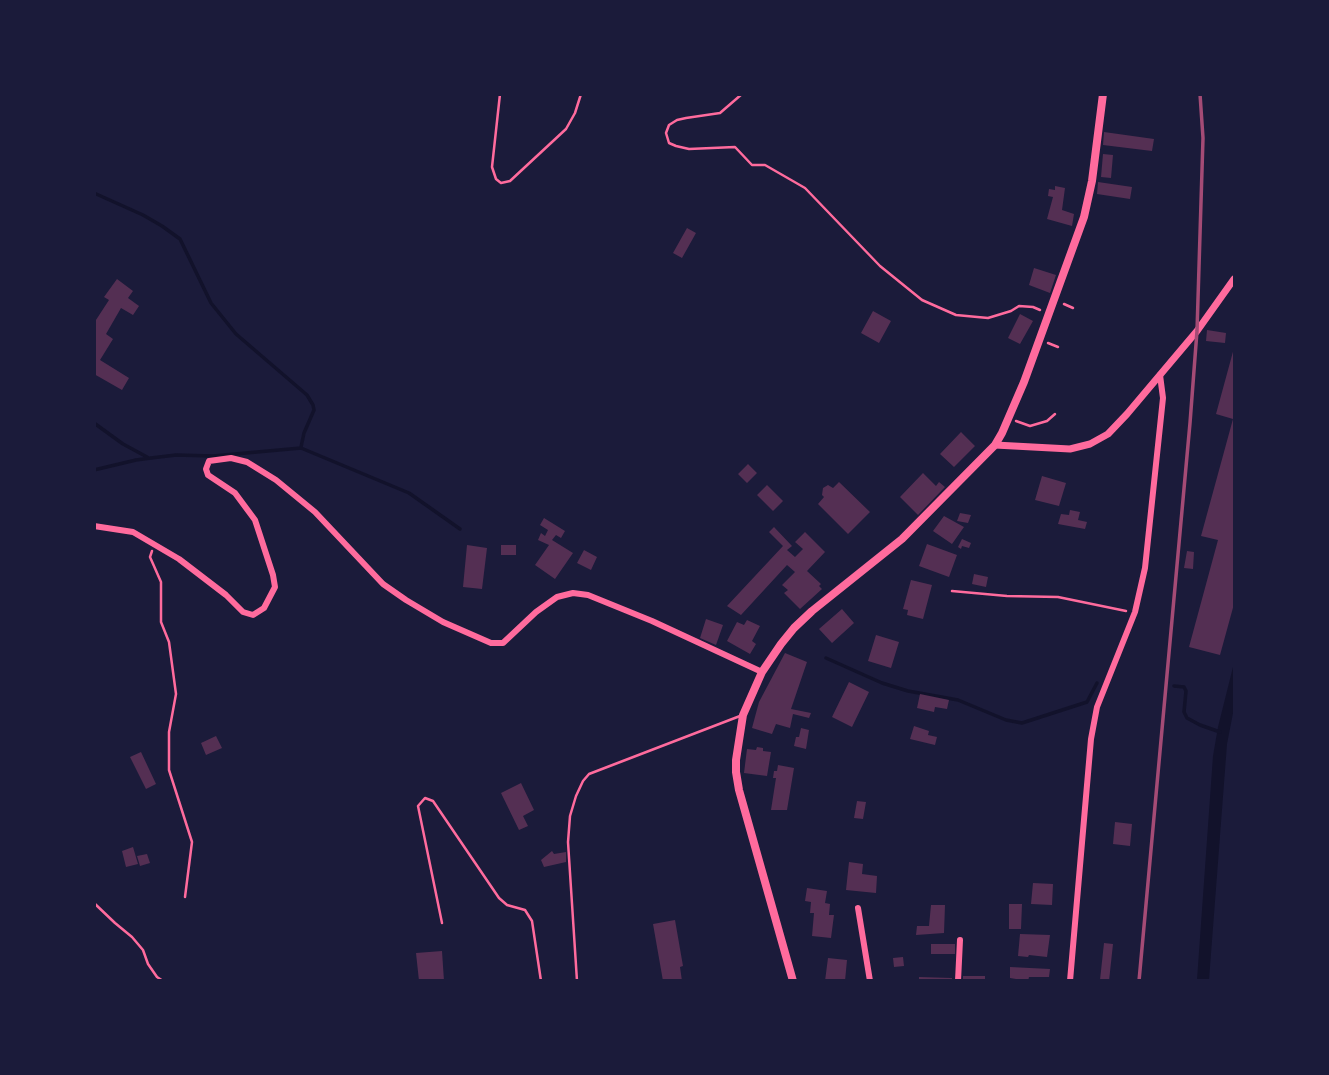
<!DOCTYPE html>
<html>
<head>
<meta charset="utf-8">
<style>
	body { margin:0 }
	#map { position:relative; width:1329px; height:1075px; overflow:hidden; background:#1b1b3a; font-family:"PT Sans Narrow",sans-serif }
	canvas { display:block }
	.frame { position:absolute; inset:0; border:96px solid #1b1b3a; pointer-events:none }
</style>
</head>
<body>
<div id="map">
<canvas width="1329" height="1075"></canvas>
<div class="frame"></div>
</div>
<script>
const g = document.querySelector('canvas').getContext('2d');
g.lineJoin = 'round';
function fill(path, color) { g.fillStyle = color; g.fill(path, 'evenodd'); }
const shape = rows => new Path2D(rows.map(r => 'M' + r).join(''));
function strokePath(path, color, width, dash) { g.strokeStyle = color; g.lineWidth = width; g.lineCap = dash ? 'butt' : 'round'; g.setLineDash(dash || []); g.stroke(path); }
fill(shape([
	[1234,663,1234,708,1227,744,1209,980,1197,980,1213,756,1218,727]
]), '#12122b');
strokePath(shape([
	[94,193,143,215,162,226,180,239,211,303,236,334,307,395,313,405,314,410,304,433,301,447],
	[94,423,123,444,147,457],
	[94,470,136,460,151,458,176,455,213,456,301,448,409,493,460,529],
	[826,658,882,683,908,691,958,700,1006,720,1022,723,1087,702,1097,683],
	[1174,686,1184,687,1186,691,1184,712,1187,718,1200,725,1220,732]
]), '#12122b', 3.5);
fill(shape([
	[1104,132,1154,139,1152,151,1103,145],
	[1103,154,1113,155,1111,178,1101,177],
	[1098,182,1132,187,1130,199,1097,194],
	[1055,186,1065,188,1062,210,1074,214,1072,226,1047,219,1053,197,1048,196,1049,189,1055,190],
	[687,228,696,233,682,258,673,253],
	[1034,268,1056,275,1050,293,1029,285],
	[117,279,133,291,128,298,139,306,133,315,121,308,106,334,113,339,100,360,129,378,122,390,94,374,94,323,109,300,104,297],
	[873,311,891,321,879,343,861,333],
	[1020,314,1033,321,1020,344,1008,338],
	[1207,330,1226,333,1225,343,1206,341],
	[1234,348,1234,604,1220,655,1189,647,1218,540,1201,536,1233,419,1216,414],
	[961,432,975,446,954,467,940,454],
	[748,464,757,473,747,483,738,474],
	[923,473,936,486,939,482,945,487,918,515,900,497],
	[1042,476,1066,483,1059,506,1035,500],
	[839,482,870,512,848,534,818,504,824,497,822,495,823,488,828,485,833,488],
	[767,485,783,501,773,511,757,495],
	[1070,510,1080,512,1078,520,1087,522,1085,529,1058,524,1061,514,1069,515],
	[960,513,971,515,968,523,957,521],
	[944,516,964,527,952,544,933,531],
	[544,518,565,531,561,538,556,535,552,540,573,553,555,579,535,565,549,545,538,540,541,533,545,536,548,530,540,525],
	[774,527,792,546,787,550,795,557,803,549,795,542,805,532,825,552,807,571,821,584,819,586,822,589,800,609,784,593,788,590,782,585,795,572,787,565,741,615,727,606,783,546,769,532],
	[962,539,971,543,969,548,962,546,961,549,958,547],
	[927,544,957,555,949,577,919,566],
	[467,545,487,548,482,589,463,587],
	[501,545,516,545,516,555,501,555],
	[584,550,597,557,591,570,577,563],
	[1187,551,1194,552,1193,569,1184,568],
	[974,574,988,577,986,587,972,584],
	[911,580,932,585,923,619,907,615,908,610,903,609],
	[842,609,854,623,832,643,819,629],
	[706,619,723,625,716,645,700,638],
	[747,620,760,626,752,641,756,644,750,654,727,641,737,622,744,625],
	[876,635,899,642,891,668,868,661],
	[785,653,807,662,791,709,811,713,809,718,793,714,790,728,776,724,772,734,752,728,759,702],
	[849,682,869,692,852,727,832,717],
	[920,694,949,700,947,709,935,707,934,712,917,708],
	[914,726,929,731,928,735,937,737,935,745,910,739],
	[801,728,809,730,806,749,794,746,796,737,799,737],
	[216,736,222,748,206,755,201,743],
	[757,747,763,748,763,751,771,752,767,776,744,773,747,749,756,750],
	[141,752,156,784,146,789,130,757],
	[778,765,794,768,787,810,771,810,776,778,773,778,774,771,777,771],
	[521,783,534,810,523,816,528,826,519,830,501,793],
	[857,801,866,802,863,819,854,818],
	[1115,822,1132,824,1130,846,1113,844],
	[133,847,138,864,126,867,122,851],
	[552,851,554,854,566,852,566,862,544,867,541,860],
	[147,854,150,863,140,866,137,856],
	[849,862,863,864,862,874,877,876,876,893,846,890],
	[1033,883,1053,884,1052,905,1031,904],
	[807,888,827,891,825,903,830,904,829,915,834,915,831,938,812,936,814,913,810,913,811,902,805,901],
	[1009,904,1022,904,1021,929,1009,929],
	[931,905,945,905,944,933,916,935,917,926,929,926],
	[675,920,683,966,680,967,682,981,663,981,653,924],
	[1020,934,1050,935,1047,957,1029,955,1028,957,1018,956],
	[1104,943,1113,944,1109,981,1100,980],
	[931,944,955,944,955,954,931,954],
	[442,951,444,981,419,981,416,953],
	[903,957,904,966,894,967,893,958],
	[828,958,847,960,845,981,825,981],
	[1010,967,1050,969,1049,977,1029,977,1028,981,1010,978],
	[963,976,985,976,985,981,963,981],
	[919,977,952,978,952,981,919,981]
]), '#542f53');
strokePath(shape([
	[500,94,492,167,496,179,501,183,510,181,566,129,575,113,581,94],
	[742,94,720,113,686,118,677,120,669,125,666,133,669,143,676,146,689,149,735,147,752,165,765,165,805,188,880,266,922,300,956,315,988,318,1011,311,1019,306,1033,307,1040,310],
	[1064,304,1073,308],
	[1048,343,1058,347],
	[1016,421,1030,426,1047,421,1055,414],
	[152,551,150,557,161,582,161,622,169,642,176,694,169,732,169,770,192,842,185,897],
	[952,591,1007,596,1058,597,1126,611],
	[94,903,115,923,132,937,143,950,148,964,157,977,163,981]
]), '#ff6b9d', 2.5);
strokePath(shape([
	[442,923,418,806,425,798,433,801,499,898,507,905,525,910,532,921,541,981],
	[577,981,568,842,570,816,576,796,583,781,589,774,740,716]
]), '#ff6b9d', 2.5);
strokePath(shape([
	[94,526,133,532,179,559,226,595,243,612,253,615,264,608,275,587,273,575,255,520,235,493,208,475,206,469,209,461,231,458,247,462,276,480,315,512,383,584,406,600,443,622,491,643,503,643,536,612,557,597,573,593,588,595,652,621,762,672],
	[858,908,870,981],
	[958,981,960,940],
	[1070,981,1091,739,1097,707,1135,612,1145,568,1163,398,1160,375]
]), '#ff6b9d', 6);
strokePath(shape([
	[995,445,1070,449,1090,444,1108,434,1127,414,1197,331,1234,279]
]), '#ff6b9d', 7);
strokePath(shape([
	[793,981,739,790,736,772,736,760,743,715,762,672,781,644,794,628,812,611,902,539,995,445,1002,433,1024,382,1084,217,1092,181,1103,94]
]), '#ff6b9d', 8);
strokePath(shape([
	[1139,981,1190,423,1197,331,1203,138,1200,94]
]), '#a44b75', 3.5);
</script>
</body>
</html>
